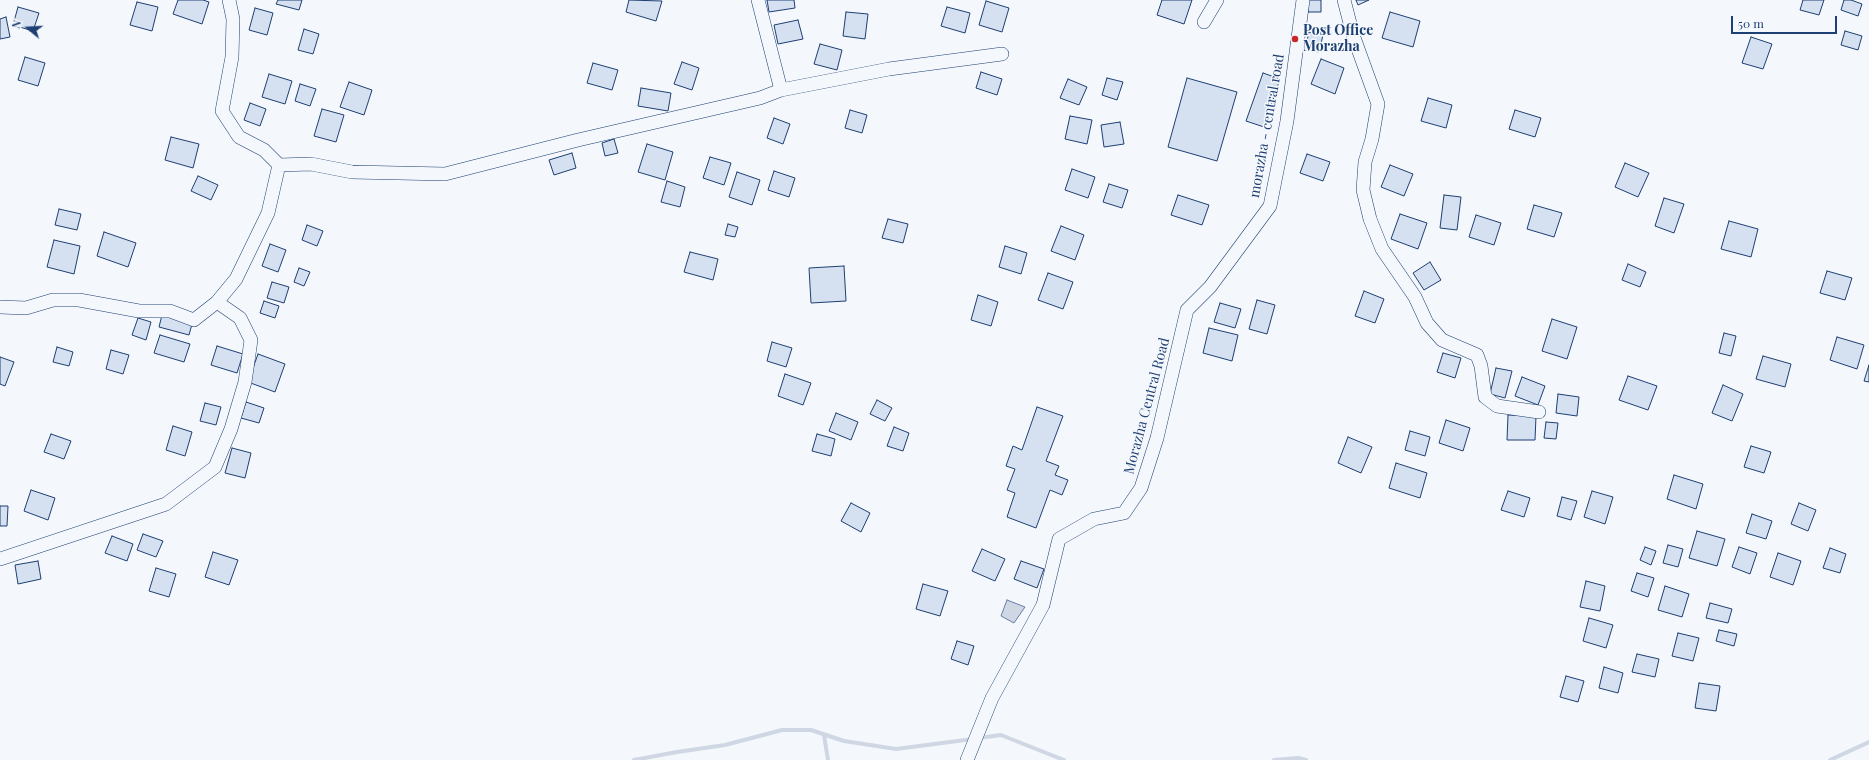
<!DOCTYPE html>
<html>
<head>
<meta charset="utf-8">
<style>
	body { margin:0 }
	#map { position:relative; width:1869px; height:760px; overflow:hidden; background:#f4f7fb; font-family:"Playfair Display",serif }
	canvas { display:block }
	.north { position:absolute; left:8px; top:8px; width:40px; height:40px; -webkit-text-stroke:3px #f4f7fb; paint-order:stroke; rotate:288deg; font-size:11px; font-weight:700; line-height:16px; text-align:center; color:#1d3f73 }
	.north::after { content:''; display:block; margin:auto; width:14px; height:18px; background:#1d3f73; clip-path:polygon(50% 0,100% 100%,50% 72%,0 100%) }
	.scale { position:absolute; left:1731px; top:16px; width:106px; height:18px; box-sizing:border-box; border:2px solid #1d3f73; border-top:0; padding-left:5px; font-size:12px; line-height:14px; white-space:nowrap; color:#1d3f73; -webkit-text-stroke:3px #f4f7fb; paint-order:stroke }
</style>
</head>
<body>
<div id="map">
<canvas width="1869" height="760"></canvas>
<div class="north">N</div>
<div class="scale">50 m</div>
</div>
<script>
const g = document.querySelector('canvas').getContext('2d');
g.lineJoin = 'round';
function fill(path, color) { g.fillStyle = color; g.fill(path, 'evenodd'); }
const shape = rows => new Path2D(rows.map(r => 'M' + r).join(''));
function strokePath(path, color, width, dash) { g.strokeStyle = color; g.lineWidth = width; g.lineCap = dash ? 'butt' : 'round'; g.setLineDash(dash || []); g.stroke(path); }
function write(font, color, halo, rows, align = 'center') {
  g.font = font + ' "Playfair Display",serif'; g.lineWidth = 3; g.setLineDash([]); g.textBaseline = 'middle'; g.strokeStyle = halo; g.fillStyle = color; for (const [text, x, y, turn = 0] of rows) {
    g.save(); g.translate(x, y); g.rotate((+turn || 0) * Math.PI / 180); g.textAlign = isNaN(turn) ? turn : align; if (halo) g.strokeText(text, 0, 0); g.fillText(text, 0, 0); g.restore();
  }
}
const water = shape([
	[1007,600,1025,607,1014,623,1001,616,1007,600]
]);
fill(water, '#cfd7e4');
strokePath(water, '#687fa3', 1);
strokePath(shape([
	[824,735,828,760],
	[979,738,1001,735,1064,760],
	[634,760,677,752,725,745,782,730,811,730,844,741,896,749,973,739],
	[1274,760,1298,758,1306,760],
	[1830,760,1869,742]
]), '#cfd7e4', 4);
const building = shape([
	[178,0,203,0,209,2,202,24,173,14,178,0],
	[278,0,302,0,299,10,276,4,278,0],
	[629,0,662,1,656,21,626,12,629,0],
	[767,0,794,0,795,8,769,12,767,0],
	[1162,0,1192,0,1184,24,1157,15,1162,0],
	[1308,0,1321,0,1321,12,1308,12,1308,0],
	[1356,0,1369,0,1358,5,1356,0],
	[1803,0,1824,0,1819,15,1800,10,1803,0],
	[1844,0,1851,0,1862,4,1858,16,1841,10,1844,0],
	[986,1,1009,8,1002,32,979,25,986,1],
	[137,2,158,7,152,31,130,25,137,2],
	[18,7,39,13,33,31,13,25,18,7],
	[947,7,970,13,965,33,941,26,947,7],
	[255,8,273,13,267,35,249,30,255,8],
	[846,12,868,14,865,39,843,36,846,12],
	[1390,12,1420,21,1413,47,1382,38,1390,12],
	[6,17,10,37,0,39,0,19,6,17],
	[798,20,803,39,778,44,774,25,798,20],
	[304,29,319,34,313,54,298,50,304,29],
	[1845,31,1862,36,1858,50,1841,45,1845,31],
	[1309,32,1323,35,1319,52,1305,49,1309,32],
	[1751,37,1772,44,1763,69,1742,63,1751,37],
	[820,44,842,50,837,70,814,64,820,44],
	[25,57,45,63,38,86,18,80,25,57],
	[1321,59,1344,68,1335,94,1311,84,1321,59],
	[682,62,699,68,692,90,674,84,682,62],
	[593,63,618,70,612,90,587,83,593,63],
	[981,72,1002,79,997,95,976,88,981,72],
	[1263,73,1280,79,1264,127,1246,121,1263,73],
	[269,74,292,81,285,104,262,97,269,74],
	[1107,78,1123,82,1117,100,1102,95,1107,78],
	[1187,78,1237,92,1217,161,1168,147,1187,78],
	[1068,79,1087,87,1079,105,1060,98,1068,79],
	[349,82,372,90,364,115,340,107,349,82],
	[300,84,316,89,310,106,295,101,300,84],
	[641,88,671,93,668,111,638,106,641,88],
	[1428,98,1452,105,1446,128,1421,121,1428,98],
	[250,103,266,109,260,126,244,120,250,103],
	[322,109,344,115,336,142,314,136,322,109],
	[850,110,867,115,862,133,845,128,850,110],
	[1515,110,1541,118,1535,137,1509,129,1515,110],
	[1070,116,1092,120,1087,144,1065,139,1070,116],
	[774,118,790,124,783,144,767,138,774,118],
	[1120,122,1124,144,1104,147,1101,125,1120,122],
	[171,137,199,144,193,168,165,160,171,137],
	[614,139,618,153,605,156,602,143,614,139],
	[647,144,673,152,665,180,638,172,647,144],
	[572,153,576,168,554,175,549,160,572,153],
	[1307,154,1330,162,1323,181,1300,173,1307,154],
	[710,157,731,163,724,185,703,178,710,157],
	[1625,163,1649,173,1638,197,1615,187,1625,163],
	[1390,165,1413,174,1404,196,1381,187,1390,165],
	[1072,169,1095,177,1088,198,1065,190,1072,169],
	[774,171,795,178,789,197,768,190,774,171],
	[737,172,760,180,752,205,729,197,737,172],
	[198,176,218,185,211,200,191,191,198,176],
	[667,181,685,187,680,207,661,202,667,181],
	[1109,184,1128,190,1122,208,1103,202,1109,184],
	[1178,195,1209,205,1202,225,1171,215,1178,195],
	[1444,195,1461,197,1457,230,1440,228,1444,195],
	[1664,198,1684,204,1674,233,1655,226,1664,198],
	[1534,205,1562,213,1554,237,1527,229,1534,205],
	[59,209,81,214,77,230,55,225,59,209],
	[1400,214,1427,223,1418,249,1391,239,1400,214],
	[1476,215,1501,223,1494,245,1469,237,1476,215],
	[888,219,908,224,903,243,882,238,888,219],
	[1729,221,1758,229,1751,257,1721,249,1729,221],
	[728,224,738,227,735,237,725,235,728,224],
	[307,225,323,231,317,246,302,240,307,225],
	[1061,226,1084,235,1075,260,1051,251,1061,226],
	[104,232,136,243,128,267,97,256,104,232],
	[54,240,80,246,74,274,47,267,54,240],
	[270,244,286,250,278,272,262,266,270,244],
	[1005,246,1027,253,1021,274,999,267,1005,246],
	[690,252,718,259,713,280,684,272,690,252],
	[1430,262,1441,280,1424,290,1413,273,1430,262],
	[1628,264,1646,272,1640,287,1622,280,1628,264],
	[844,266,846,301,811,303,809,268,844,266],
	[299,268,310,272,304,286,294,282,299,268],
	[1827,271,1852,278,1845,300,1820,293,1827,271],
	[1048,273,1073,282,1063,309,1038,300,1048,273],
	[272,282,289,287,284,303,267,298,272,282],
	[1364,291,1384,299,1375,323,1355,316,1364,291],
	[978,295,998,302,991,326,971,320,978,295],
	[1257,300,1275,305,1267,334,1249,329,1257,300],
	[264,301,279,306,275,318,260,313,264,301],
	[1220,303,1241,309,1235,328,1214,322,1220,303],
	[162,315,192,324,189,335,159,327,162,315],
	[138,318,151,322,146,340,132,335,138,318],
	[1552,319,1577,327,1567,359,1542,351,1552,319],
	[1209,328,1238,335,1232,361,1203,353,1209,328],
	[1724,333,1736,336,1731,356,1719,353,1724,333],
	[160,335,190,344,184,362,154,353,160,335],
	[1837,337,1864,345,1857,369,1830,360,1837,337],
	[772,342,792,348,786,367,767,361,772,342],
	[217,346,243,354,237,373,211,365,217,346],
	[57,347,73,352,69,366,53,362,57,347],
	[111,350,129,355,123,374,106,369,111,350],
	[1443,353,1461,358,1455,378,1437,372,1443,353],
	[258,354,285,364,275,392,248,382,258,354],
	[1763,356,1791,364,1785,387,1756,379,1763,356],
	[0,357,14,362,5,386,0,384,0,357],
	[1869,365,1869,382,1864,381,1869,365],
	[1496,368,1512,371,1505,398,1490,394,1496,368],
	[785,374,811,383,803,405,778,396,785,374],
	[1628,376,1657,386,1648,410,1619,400,1628,376],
	[1522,377,1545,386,1538,405,1515,396,1522,377],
	[1723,385,1743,394,1732,421,1712,413,1723,385],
	[1558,394,1579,397,1577,416,1556,413,1558,394],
	[877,400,892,408,885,421,870,414,877,400],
	[246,402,264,408,259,423,241,418,246,402],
	[205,403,221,407,216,425,200,421,205,403],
	[1037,407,1063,416,1046,461,1059,466,1055,475,1068,480,1062,495,1050,490,1036,528,1007,517,1015,493,1007,490,1015,469,1006,466,1013,446,1022,450,1037,407],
	[836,413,858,422,851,440,829,431,836,413],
	[1508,415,1536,416,1535,440,1507,440,1508,415],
	[1446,420,1470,428,1463,451,1439,443,1446,420],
	[1546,422,1558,423,1556,439,1544,438,1546,422],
	[173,426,192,432,185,456,166,450,173,426],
	[894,427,909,433,903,451,887,446,894,427],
	[1410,431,1430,437,1425,456,1405,450,1410,431],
	[51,434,71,441,64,459,44,452,51,434],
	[817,434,835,439,831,456,812,451,817,434],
	[1348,437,1372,447,1361,473,1338,463,1348,437],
	[1751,446,1771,452,1764,473,1744,467,1751,446],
	[232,448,251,453,245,478,225,473,232,448],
	[1396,463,1427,473,1420,498,1389,488,1396,463],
	[1674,475,1703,484,1696,509,1667,499,1674,475],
	[31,490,55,498,48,520,24,511,31,490],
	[1508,491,1530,498,1524,517,1501,510,1508,491],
	[1592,491,1613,497,1605,524,1584,517,1592,491],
	[1562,497,1577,501,1571,520,1557,516,1562,497],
	[851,503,870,513,861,532,841,521,851,503],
	[1799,503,1816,510,1808,531,1791,524,1799,503],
	[0,506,8,506,7,526,0,526,0,506],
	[1752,514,1772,521,1766,539,1746,533,1752,514],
	[1697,531,1725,539,1717,566,1689,558,1697,531],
	[143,534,163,541,156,557,137,550,143,534],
	[112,536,133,544,127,561,105,553,112,536],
	[1668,545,1683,549,1678,567,1663,563,1668,545],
	[1645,547,1656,551,1651,565,1640,560,1645,547],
	[1739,547,1757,553,1750,574,1732,567,1739,547],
	[1830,548,1846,554,1840,573,1823,568,1830,548],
	[982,549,1005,559,995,581,972,571,982,549],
	[213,552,238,560,229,585,205,577,213,552],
	[1778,553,1801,561,1793,585,1770,577,1778,553],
	[38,561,41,579,18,584,15,565,38,561],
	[1021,561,1044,569,1037,588,1014,579,1021,561],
	[156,568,176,574,169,597,149,591,156,568],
	[1637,573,1654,578,1648,597,1631,591,1637,573],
	[1586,581,1605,586,1600,611,1580,607,1586,581],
	[923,584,948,591,940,616,916,609,923,584],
	[1665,586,1689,594,1682,617,1658,610,1665,586],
	[1710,603,1732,609,1728,623,1706,618,1710,603],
	[1589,618,1613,625,1606,648,1583,641,1589,618],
	[1719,630,1737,634,1734,646,1716,641,1719,630],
	[1678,633,1699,638,1693,661,1672,656,1678,633],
	[957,641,974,646,968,665,951,659,957,641],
	[1637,654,1659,659,1655,677,1632,672,1637,654],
	[1604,667,1623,673,1618,693,1599,688,1604,667],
	[1566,676,1584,681,1578,702,1560,697,1566,676],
	[1699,683,1720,686,1716,711,1695,708,1699,683]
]);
fill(building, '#d5e0f0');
strokePath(building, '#1d3f73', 1);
const street = shape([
	[758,0,781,90],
	[1344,0,1353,35,1378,104,1372,139,1365,162,1363,190,1370,219,1382,249,1415,297,1427,323,1442,340,1477,355,1481,366,1485,397,1497,406,1539,412],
	[1204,22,1217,0],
	[279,165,311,164,352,172,445,174,578,140,760,98,781,90,889,69,1002,54],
	[0,307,26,308,53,300,79,300,139,311,170,311,194,320,217,302,236,279,268,213,279,165,264,150,239,137,222,111,232,57,233,19,229,0],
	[0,559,166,504,215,467,231,429,245,382,251,340,240,318,217,302],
	[967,760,992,698,1043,605,1059,539,1094,519,1124,513,1141,488,1157,438,1187,310,1210,287,1270,206,1287,121,1303,0]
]);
strokePath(street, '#1d3f73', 14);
strokePath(street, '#f4f7fb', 13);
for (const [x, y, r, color] of [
	[1295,39,4,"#c62828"]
]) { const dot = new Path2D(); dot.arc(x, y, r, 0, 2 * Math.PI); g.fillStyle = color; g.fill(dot); strokePath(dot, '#f4f7fb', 1.5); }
write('bold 14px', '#1d3f73', '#f4f7fb', [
	["Post Office",1303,31],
	["Morazha",1303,47]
], 'left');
write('14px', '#1d3f73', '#f4f7fb', [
	["morazha - central road",1267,126,-80],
	["Morazha Central Road",1147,406,-75]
]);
</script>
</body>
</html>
